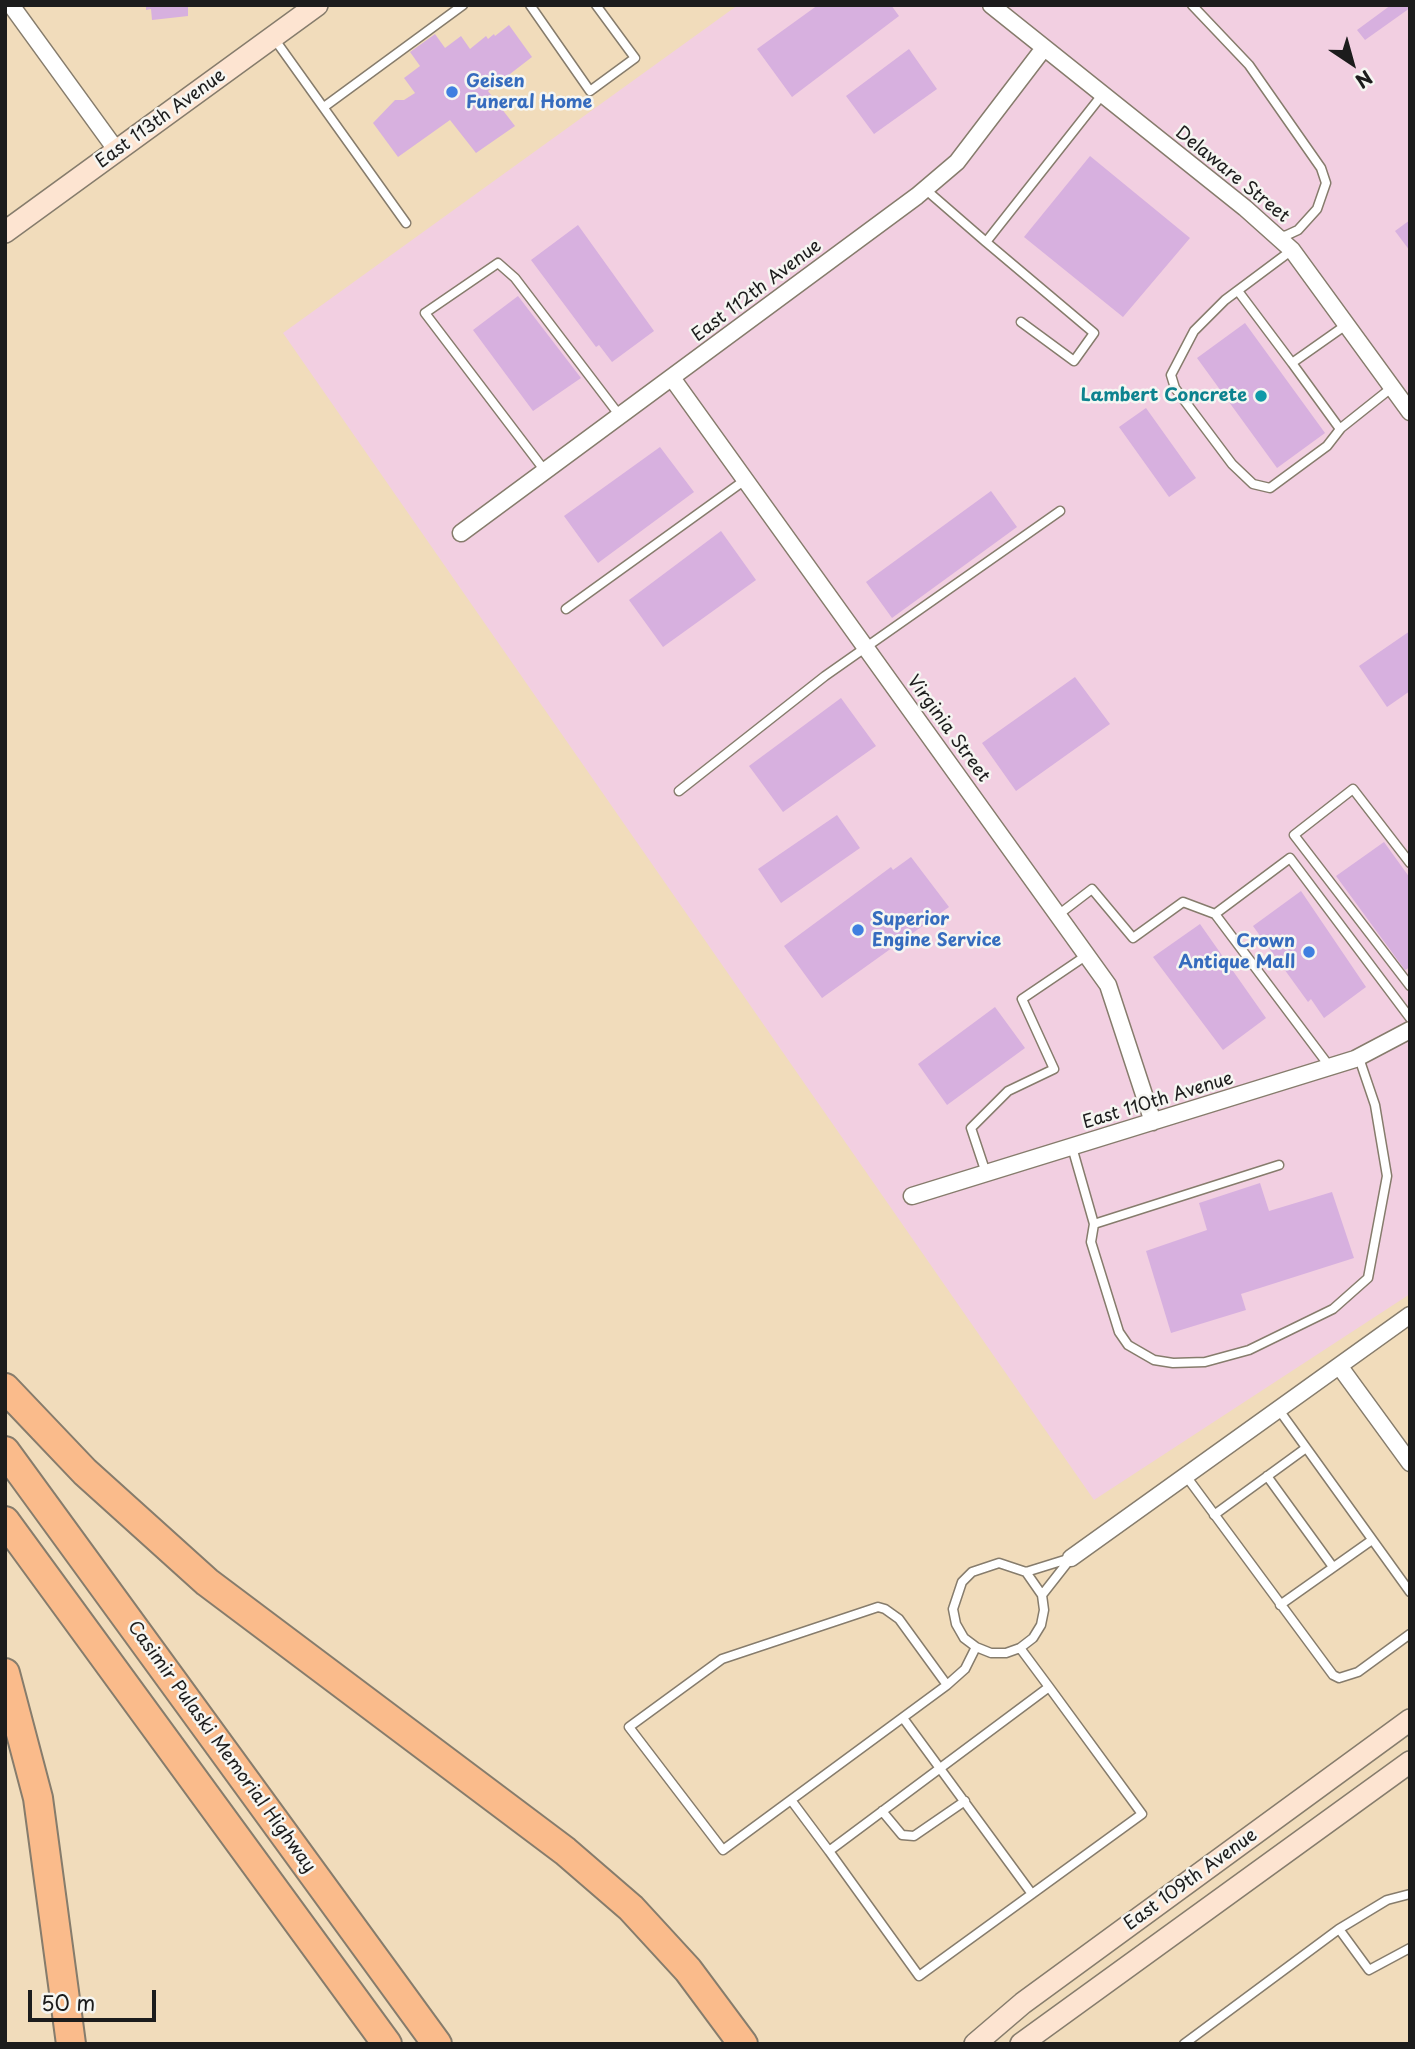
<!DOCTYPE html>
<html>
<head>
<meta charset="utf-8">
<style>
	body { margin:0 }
	#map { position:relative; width:1415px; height:2049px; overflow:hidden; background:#f1dcbb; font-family:"Playpen Sans",sans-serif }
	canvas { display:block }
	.frame { position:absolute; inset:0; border:7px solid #1c1c1c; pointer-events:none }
	.north { position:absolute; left:1317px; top:28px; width:70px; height:70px; -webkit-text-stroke:5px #f6f6f2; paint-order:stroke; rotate:144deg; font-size:19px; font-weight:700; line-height:28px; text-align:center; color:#1c1c1c }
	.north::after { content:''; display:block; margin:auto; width:24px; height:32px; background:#1c1c1c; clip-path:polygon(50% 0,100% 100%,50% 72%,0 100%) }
	.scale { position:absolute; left:28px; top:1990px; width:128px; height:32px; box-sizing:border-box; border:4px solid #1c1c1c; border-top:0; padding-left:9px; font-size:21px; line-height:24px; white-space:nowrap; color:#1c1c1c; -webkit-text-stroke:5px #f6f6f2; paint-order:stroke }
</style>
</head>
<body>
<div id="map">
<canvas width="1415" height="2049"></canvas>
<div class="frame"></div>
<div class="north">N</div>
<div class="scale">50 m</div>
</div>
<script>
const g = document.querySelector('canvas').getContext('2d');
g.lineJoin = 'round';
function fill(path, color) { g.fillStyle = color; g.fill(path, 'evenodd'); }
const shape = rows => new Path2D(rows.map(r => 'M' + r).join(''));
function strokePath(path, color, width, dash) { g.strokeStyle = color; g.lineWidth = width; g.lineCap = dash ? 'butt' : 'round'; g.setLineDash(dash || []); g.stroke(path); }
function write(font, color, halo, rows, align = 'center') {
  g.font = font + ' "Playpen Sans",sans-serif'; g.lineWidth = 5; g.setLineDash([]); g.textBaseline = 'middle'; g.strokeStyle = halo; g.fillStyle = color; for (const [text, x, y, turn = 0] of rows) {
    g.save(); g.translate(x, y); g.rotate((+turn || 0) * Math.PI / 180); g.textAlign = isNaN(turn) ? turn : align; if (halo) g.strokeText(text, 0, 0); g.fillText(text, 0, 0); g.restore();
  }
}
fill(shape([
	[738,5,1410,5,1410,1294,1094,1500,283,333]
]), '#f2cfe1');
fill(shape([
	[146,5,188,5,188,16,152,20,151,9,146,10],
	[818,5,891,5,899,16,792,97,757,49],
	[1391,5,1410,5,1410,8,1365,40,1357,30],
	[509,25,532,57,488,91,515,126,476,153,450,120,398,157,373,123,395,100,404,100,415,93,404,78,420,66,410,52,435,34,445,48,461,36,470,49,486,36,488,39,494,34,495,36],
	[909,49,937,89,874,134,846,96],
	[1090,156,1190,238,1123,317,1024,237],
	[1410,220,1410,251,1395,231],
	[578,225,654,331,612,362,599,345,596,347,531,260],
	[518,296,581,378,533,411,473,330],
	[1245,323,1325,433,1277,468,1197,358],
	[1146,408,1196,478,1169,497,1119,427],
	[660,447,694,492,598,563,564,516],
	[991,491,1017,527,892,618,866,582],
	[721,531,756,580,663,647,629,600],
	[1410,631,1410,691,1387,707,1359,666],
	[1075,677,1110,724,1016,791,982,743],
	[841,698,876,746,783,812,749,766],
	[837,815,860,848,781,903,758,869],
	[1384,842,1410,878,1410,967,1405,970,1336,876],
	[911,857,949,907,822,998,784,946,891,867,893,870],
	[1301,891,1366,987,1324,1018,1311,999,1308,1002,1253,926],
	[1200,924,1266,1018,1223,1050,1153,957],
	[995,1007,1025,1048,947,1105,918,1064],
	[1260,1183,1269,1211,1332,1192,1354,1258,1241,1294,1246,1310,1171,1333,1146,1251,1207,1230,1199,1203]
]), '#d7b0df');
const lane = shape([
	[530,5,590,91,635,58,596,5],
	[1192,5,1249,65,1321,168,1326,183,1317,209,1298,230,1285,236,1278,235],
	[273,37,406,223],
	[324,107,463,5],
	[925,189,986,242],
	[1292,250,1225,300,1194,331,1171,375,1175,388,1232,464,1253,484,1270,488,1327,446,1341,428,1390,389],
	[1238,291,1292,363],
	[1021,322,1074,361,1094,333,986,242,1102,95],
	[1340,429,1292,363,1346,325],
	[545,471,425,313,498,263,515,278,620,416],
	[566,609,745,480],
	[679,791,825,676,1060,511],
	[1410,863,1353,789,1294,835,1410,986],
	[1058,915,1092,889,1133,938,1183,902,1215,914],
	[1330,1067,1215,914,1290,858,1410,1018],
	[1072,1147,1094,1224,1279,1165],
	[986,1173,971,1128,1008,1091,1054,1069,1022,999,1087,955],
	[1094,1224,1091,1242,1119,1332,1128,1345,1154,1360,1173,1363,1205,1362,1249,1350,1333,1309,1368,1278,1387,1176,1375,1105,1359,1058],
	[1279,1410,1410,1592],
	[1186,1476,1333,1675,1339,1678,1358,1672,1410,1634],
	[1267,1476,1333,1567],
	[1214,1515,1306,1448],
	[1026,1572,1042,1595,1044,1610,1041,1625,1033,1638,1020,1648,1006,1653,991,1653,976,1647,964,1638,956,1624,953,1609,962,1582,972,1572,999,1563,1026,1572,1071,1558,1042,1595],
	[1280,1605,1372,1540],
	[1020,1648,1049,1687,1142,1814,919,1976,829,1851,1049,1687],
	[947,1685,899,1619,885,1609,878,1607,722,1659,629,1727,723,1850,947,1685,965,1669,976,1647],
	[903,1718,1032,1894],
	[791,1800,829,1851],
	[882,1811,902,1835,914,1836,965,1801],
	[1339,1929,1369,1970,1410,1948],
	[1184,2044,1339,1929,1387,1900,1410,1894]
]);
const street = shape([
	[11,5,117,151],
	[991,5,1245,208,1292,250,1410,412],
	[672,378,1108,985,1153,1122],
	[461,533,917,196,957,162,1044,48],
	[912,1196,1355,1059,1410,1030],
	[1340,1367,1410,1463],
	[1071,1558,1410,1315]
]);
const secondary = shape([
	[5,232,317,5],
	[975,2044,1023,2003,1410,1720],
	[1021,2044,1410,1762]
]);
const highway = shape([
	[5,1388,85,1472,207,1582,565,1851,631,1908,688,1970,743,2044],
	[5,1451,437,2044],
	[5,1521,387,2044],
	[5,1673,38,1798,71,2044]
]);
strokePath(lane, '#867c6c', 11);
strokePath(street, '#867c6c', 19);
strokePath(secondary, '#867c6c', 24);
strokePath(highway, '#867c6c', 32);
strokePath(lane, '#fff', 8);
strokePath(street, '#fff', 16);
strokePath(secondary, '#fde4d1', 21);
strokePath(highway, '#fabb8b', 28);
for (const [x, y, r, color] of [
	[452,92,7,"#3f7fe0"],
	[1261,396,7,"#0f9aa8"],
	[858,930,7,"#3f7fe0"],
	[1309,952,7,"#3f7fe0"]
]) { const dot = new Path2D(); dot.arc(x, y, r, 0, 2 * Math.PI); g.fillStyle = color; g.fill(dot); strokePath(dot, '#f6f6f2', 2.5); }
write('bold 18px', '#366cbe', '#f6f6f2', [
	["Geisen",466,82],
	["Funeral Home",466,103],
	["Superior",872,920],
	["Engine Service",872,941],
	["Crown",1295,942,"right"],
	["Antique Mall",1295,963,"right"]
], 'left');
write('18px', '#1c1c1c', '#f6f6f2', [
	["East 113th Avenue",161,119,-36],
	["Delaware Street",1232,175,39],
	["East 112th Avenue",757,291,-37],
	["Virginia Street",948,729,54],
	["East 110th Avenue",1158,1101,-17],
	["Casimir Pulaski Memorial Highway",221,1747,54],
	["East 109th Avenue",1191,1880,-36]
]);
write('bold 18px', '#0d838f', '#f6f6f2', [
	["Lambert Concrete",1247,396]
], 'right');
</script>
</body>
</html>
